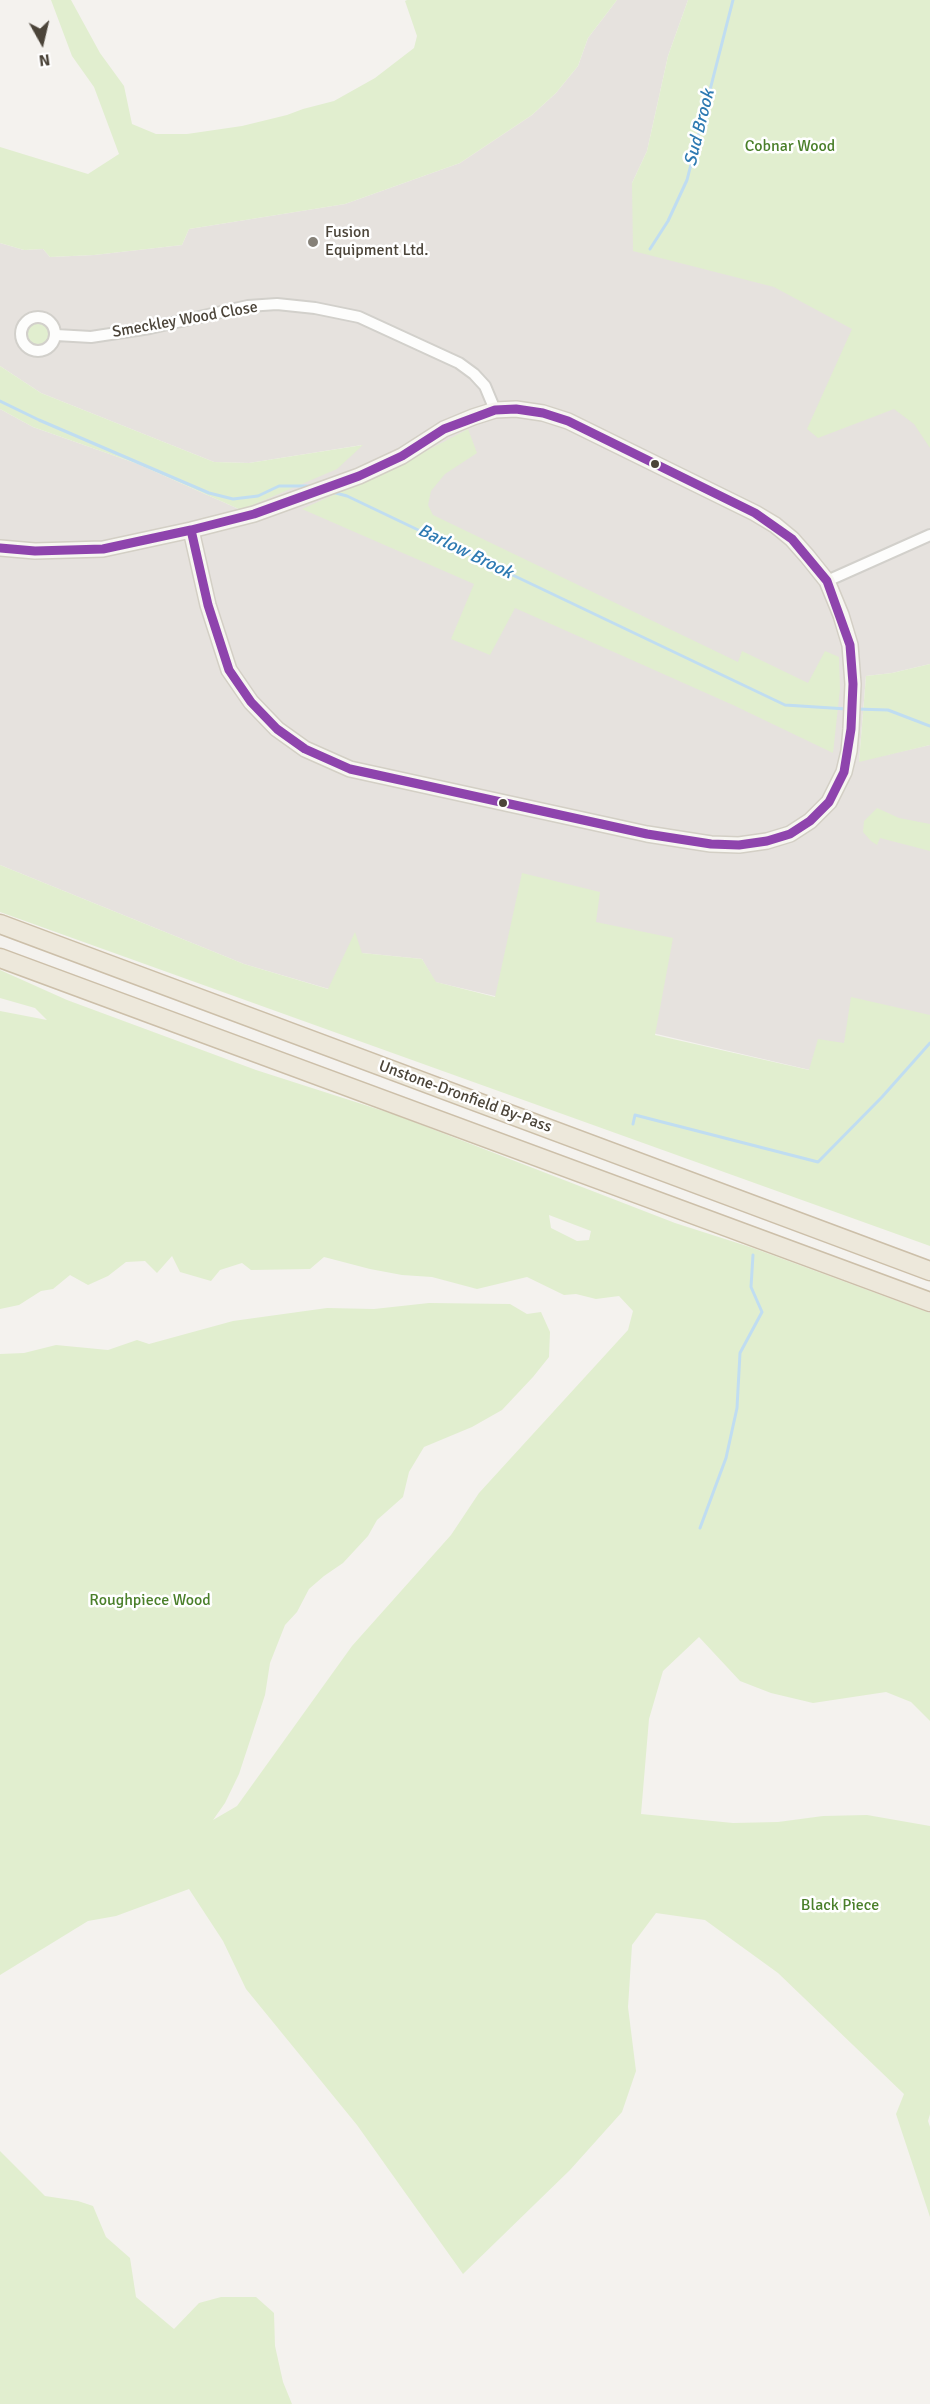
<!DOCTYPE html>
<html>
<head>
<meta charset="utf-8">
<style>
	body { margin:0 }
	#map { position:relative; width:930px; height:2404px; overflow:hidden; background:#f4f2ee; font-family:Signika,sans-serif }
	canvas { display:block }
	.north { position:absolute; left:12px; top:12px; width:60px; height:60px; -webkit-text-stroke:4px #fff; paint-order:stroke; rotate:172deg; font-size:16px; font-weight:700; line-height:24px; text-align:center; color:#4b4439 }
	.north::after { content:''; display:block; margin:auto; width:21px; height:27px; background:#4b4439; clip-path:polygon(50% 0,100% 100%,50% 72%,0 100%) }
</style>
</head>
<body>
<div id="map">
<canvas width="930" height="2404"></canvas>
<div class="north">N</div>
</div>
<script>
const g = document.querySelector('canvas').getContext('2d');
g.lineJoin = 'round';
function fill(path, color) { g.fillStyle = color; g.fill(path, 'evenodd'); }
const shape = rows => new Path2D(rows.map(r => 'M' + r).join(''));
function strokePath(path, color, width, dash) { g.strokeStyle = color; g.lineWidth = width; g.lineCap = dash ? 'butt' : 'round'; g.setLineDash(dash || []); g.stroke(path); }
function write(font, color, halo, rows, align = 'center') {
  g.font = font + ' Signika,sans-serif'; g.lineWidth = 5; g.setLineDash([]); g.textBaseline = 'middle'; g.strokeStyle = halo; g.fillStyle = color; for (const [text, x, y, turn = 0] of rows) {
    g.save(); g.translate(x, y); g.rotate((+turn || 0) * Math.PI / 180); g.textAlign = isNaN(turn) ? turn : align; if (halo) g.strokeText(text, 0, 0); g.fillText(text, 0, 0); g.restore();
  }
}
fill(shape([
	[617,0,688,0,668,56,647,151,632,183,930,327,930,664,892,673,866,676,859,761,930,745,930,1035,810,1070,435,982,422,959,362,953,329,989,244,964,0,865,0,409,33,427,138,464,241,510,362,445,249,463,214,462,41,393,0,366,0,243,24,250,43,249,50,257,94,255,182,245,189,229,345,204,460,163,532,115,556,93,578,66,588,38]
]), '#e6e2de');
fill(shape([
	[51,0,71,0,100,53,124,86,132,124,156,134,187,134,242,126,287,115,303,109,334,101,375,78,414,48,417,36,405,1,407,0,617,0,588,38,578,66,556,93,532,115,460,163,345,204,189,229,182,245,94,255,50,257,43,249,24,250,0,243,0,147,88,174,119,154,94,87,72,56],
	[688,0,930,0,930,448,914,424,894,409,818,438,807,429,852,329,774,287,633,251,632,183,647,151,668,56],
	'27 334a11 11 0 1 1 22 0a11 11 0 1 1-22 0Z',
	[0,366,41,393,214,462,249,463,363,445,337,469,241,510,138,464,33,427,0,409],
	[468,429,477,453,445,474,431,491,428,505,433,515,738,662,742,651,808,683,825,651,839,657,840,689,833,753,733,705,515,608,490,655,451,639,474,584,302,509,396,467],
	[930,664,930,745,859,762,866,676,892,673],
	[877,808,899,818,930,824,930,851,880,838,877,845,871,841,863,832,864,821],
	[0,865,244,964,328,989,355,932,362,953,422,959,436,982,495,997,522,873,600,892,596,922,673,938,655,1035,809,1070,818,1039,844,1043,851,997,930,1015,930,1246,0,912],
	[0,970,67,1000,256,1070,396,1115,675,1223,753,1248,930,1313,930,1721,911,1702,886,1692,813,1703,771,1693,740,1681,699,1637,663,1671,649,1719,641,1814,733,1823,778,1822,823,1816,867,1815,930,1826,930,2114,928,2121,930,2127,930,2217,896,2114,904,2094,778,1973,705,1920,656,1913,632,1945,628,2007,636,2071,622,2112,570,2170,463,2274,357,2125,246,1989,223,1941,189,1889,116,1916,88,1921,0,1975,0,1354,24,1353,56,1345,108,1350,137,1340,149,1344,233,1321,327,1308,374,1309,429,1303,510,1304,527,1314,541,1312,550,1332,549,1357,533,1377,502,1410,472,1427,424,1447,409,1472,403,1497,377,1520,368,1536,343,1563,324,1576,309,1589,297,1612,285,1625,270,1663,265,1695,239,1774,225,1803,213,1820,237,1806,352,1646,451,1535,479,1493,628,1330,633,1311,619,1296,596,1299,576,1294,564,1295,527,1277,477,1289,432,1277,402,1275,370,1269,324,1257,310,1269,251,1270,242,1263,220,1270,211,1281,180,1272,172,1256,157,1273,145,1261,126,1262,108,1276,88,1285,70,1275,53,1289,41,1291,19,1305,0,1309,0,1011,47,1020,35,1008,0,998],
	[549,1215,591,1231,589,1240,577,1241,551,1228],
	[0,2151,45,2196,78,2201,93,2206,106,2237,130,2258,136,2297,174,2329,199,2303,221,2297,256,2297,274,2313,275,2346,283,2382,292,2404,0,2404]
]), '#e1eecf');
strokePath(shape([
	[650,249,668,221,687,180,733,0],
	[0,401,39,420,209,493,233,499,258,496,279,486,311,486],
	[332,492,347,496,785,705,847,709],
	[856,709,888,710,930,726],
	[633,1124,635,1115,818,1162,882,1097,930,1043],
	[700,1528,726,1458,737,1408,740,1353,762,1312,751,1287,753,1255]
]), '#c0ddf1', 3);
const street = shape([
	'21 334a17 17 0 1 1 34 0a17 17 0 1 1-34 0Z',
	[56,335,91,337,150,328,248,306,277,304,315,308,359,317,459,363,474,374,485,386,495,410],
	[827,581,930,535]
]);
const secondary = shape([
	[0,548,35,551,103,549,191,530,254,514,359,476,402,456,444,429,473,417,495,410,516,409,543,413,568,421,755,513,775,525,792,539,807,556,827,581,841,615,850,645,853,684,851,729,849,751,844,772,829,802,810,821,790,834,767,841,739,845,711,844,647,834,350,769,305,749,277,729,251,702,229,670,208,605,191,530]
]);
const highway = shape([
	[0,924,930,1271],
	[0,958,930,1302]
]);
strokePath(street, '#d2d0cb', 14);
strokePath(secondary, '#d3cfc5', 18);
strokePath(highway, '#ccbfa9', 21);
strokePath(street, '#fdfdfc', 10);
strokePath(secondary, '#f7f6f1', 15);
strokePath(highway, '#ede8db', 18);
strokePath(shape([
	[516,409,543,413,568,421,755,513,792,539,827,581,850,645,853,684,851,729,844,772,829,802,810,821,790,834,767,841,739,845,711,844,647,834,350,769,305,749,277,729,251,702,229,670,208,605,191,530,254,514,359,476,402,456,444,429,495,410,516,409],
	[0,548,35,551,103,549,191,530]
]), '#8e44ad', 9);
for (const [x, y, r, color] of [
	[313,242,6,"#868178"],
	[655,464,5,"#4b4439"],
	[503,803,5,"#4b4439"]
]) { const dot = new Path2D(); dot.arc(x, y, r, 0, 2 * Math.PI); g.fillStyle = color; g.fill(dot); strokePath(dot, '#fff', 2); }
write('16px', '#4a7f2a', '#fff', [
	["Cobnar Wood",790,147],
	["Roughpiece Wood",150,1601],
	["Black Piece",840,1906]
]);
write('16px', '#4b4439', '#fff', [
	["Fusion",325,233],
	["Equipment Ltd.",325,251]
], 'left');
write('16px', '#4b4439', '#fff', [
	["Smeckley Wood Close",185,320,-10],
	["Unstone-Dronfield By-Pass",465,1097,20]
]);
write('italic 18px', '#2e7ab2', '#fff', [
	["Sud Brook",700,128,-76],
	["Barlow Brook",465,552,26]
]);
</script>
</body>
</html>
